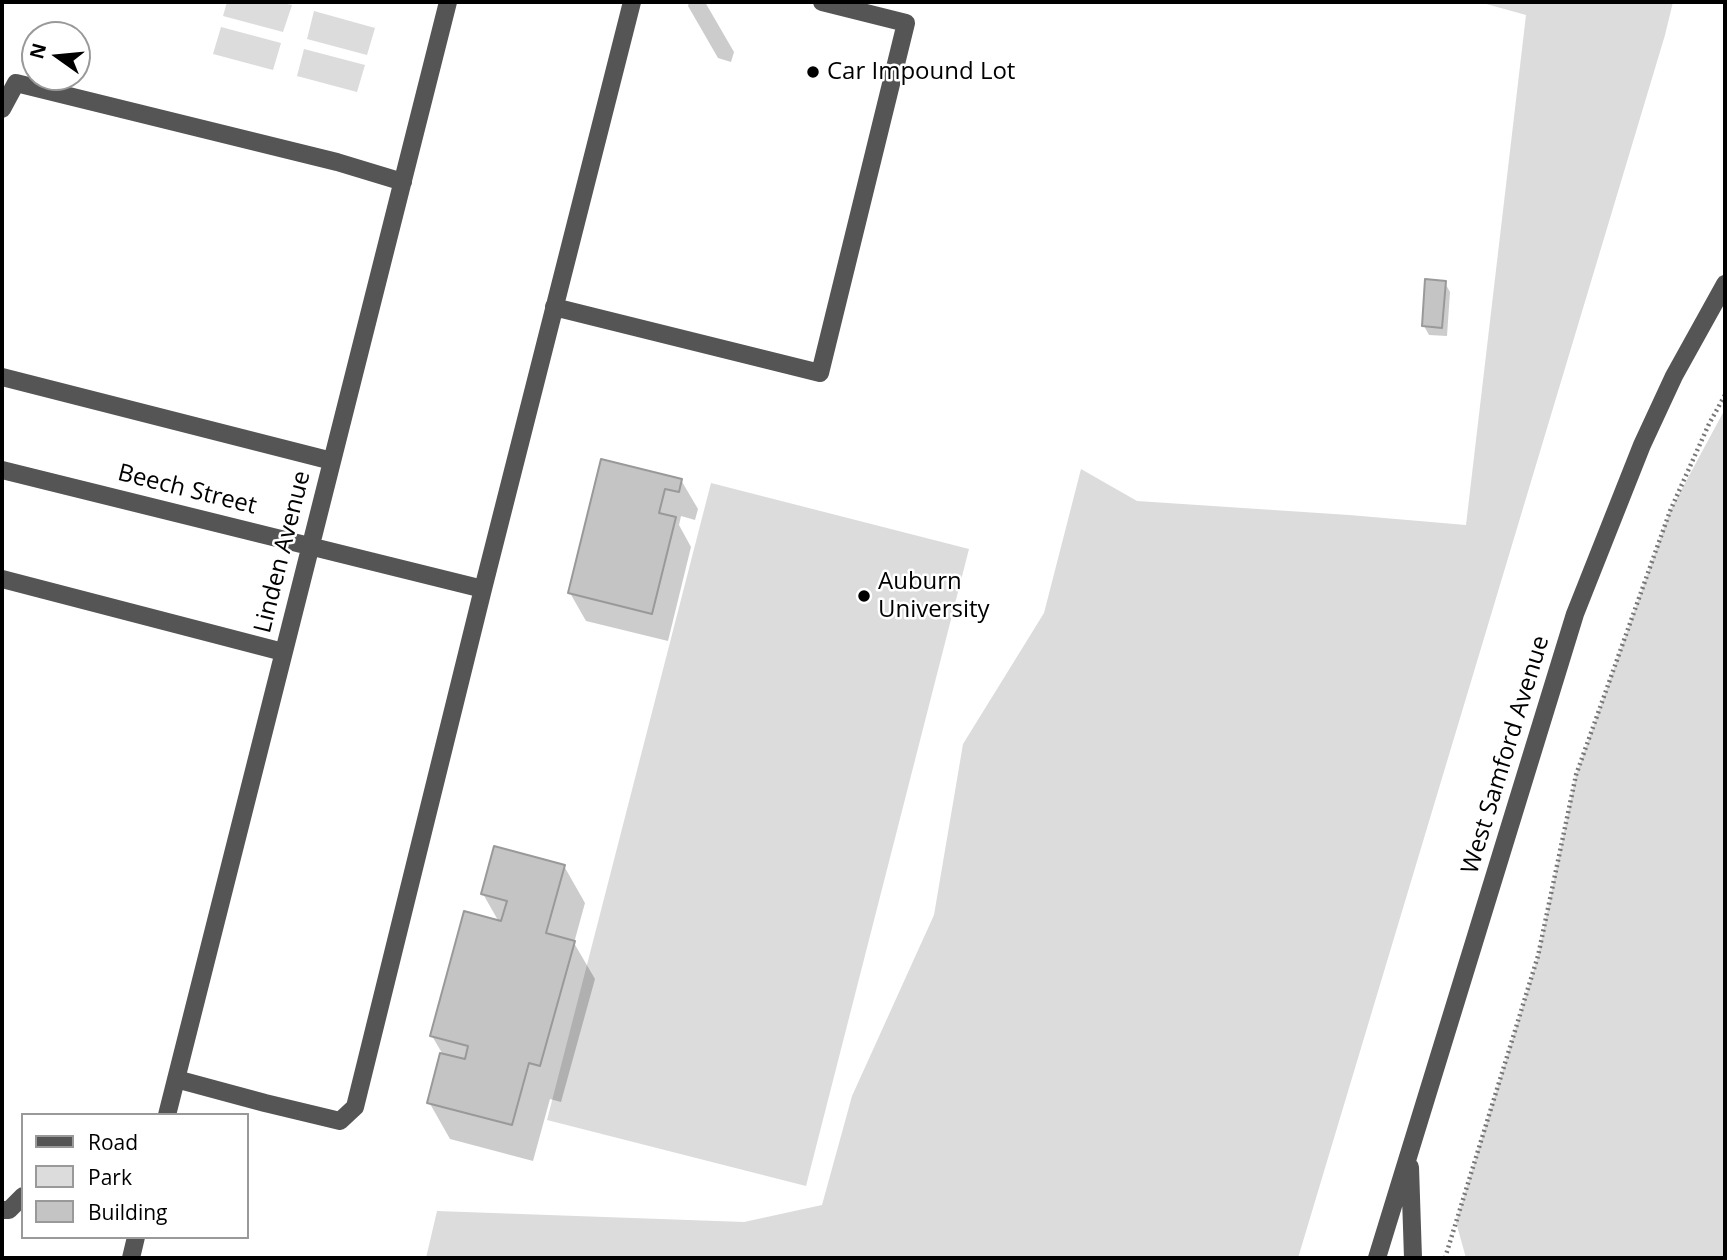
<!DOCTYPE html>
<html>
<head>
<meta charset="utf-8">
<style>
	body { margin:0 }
	#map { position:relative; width:1727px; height:1260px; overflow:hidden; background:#fff; font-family:"Open Sans",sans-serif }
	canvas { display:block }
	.frame { position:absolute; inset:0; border:4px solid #000; pointer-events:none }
	.legend { position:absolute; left:21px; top:1113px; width:228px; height:126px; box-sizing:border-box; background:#fff; border:2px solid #999; margin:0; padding:9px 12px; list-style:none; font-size:21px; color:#000 }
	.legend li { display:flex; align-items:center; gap:14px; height:35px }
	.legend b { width:35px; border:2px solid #999 }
	.north { position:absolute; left:21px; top:21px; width:70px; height:70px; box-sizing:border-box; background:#fff; border:2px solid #999; border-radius:50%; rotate:285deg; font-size:19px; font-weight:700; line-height:28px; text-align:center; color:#000 }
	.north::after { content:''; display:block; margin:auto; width:24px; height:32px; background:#000; clip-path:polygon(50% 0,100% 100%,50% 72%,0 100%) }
</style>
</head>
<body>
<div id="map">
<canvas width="1727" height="1260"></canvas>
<div class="frame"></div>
<ul class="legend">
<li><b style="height:9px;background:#555"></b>Road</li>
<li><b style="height:19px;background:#dcdcdc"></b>Park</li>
<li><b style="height:19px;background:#c4c4c4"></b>Building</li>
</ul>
<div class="north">N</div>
</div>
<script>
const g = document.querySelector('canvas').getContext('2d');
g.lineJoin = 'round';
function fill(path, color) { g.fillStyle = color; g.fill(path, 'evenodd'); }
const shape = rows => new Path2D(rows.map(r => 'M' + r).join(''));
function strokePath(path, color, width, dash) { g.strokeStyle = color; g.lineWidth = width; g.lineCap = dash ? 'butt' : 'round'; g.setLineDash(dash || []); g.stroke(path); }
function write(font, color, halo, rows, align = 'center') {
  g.font = font + ' "Open Sans",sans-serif'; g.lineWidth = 5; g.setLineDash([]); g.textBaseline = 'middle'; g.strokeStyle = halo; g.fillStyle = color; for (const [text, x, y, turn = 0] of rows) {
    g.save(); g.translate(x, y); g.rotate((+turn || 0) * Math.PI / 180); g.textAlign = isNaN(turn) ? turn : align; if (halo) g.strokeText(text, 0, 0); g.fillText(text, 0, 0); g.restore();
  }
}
fill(shape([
	[227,2,278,2,292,5,283,32,223,16],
	[1479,2,1673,2,1665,35,1298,1258,426,1258,437,1211,744,1222,822,1205,852,1096,934,915,963,744,1044,613,1081,469,1137,501,1349,515,1466,525,1526,15],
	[314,11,375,28,367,55,307,39],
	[221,27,281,43,273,70,213,54],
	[304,49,365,65,357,92,297,76],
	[1725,409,1725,1258,1466,1258,1456,1222,1538,956,1576,775,1670,511],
	[711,483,969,549,806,1186,547,1120]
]), '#dcdcdc');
fill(shape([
	[689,2,705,2,734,52,731,62,718,58,688,6],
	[1445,283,1450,292,1447,336,1429,335,1424,326],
	[602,461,681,480,698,509,695,520,681,516,679,525,691,547,668,641,586,621,570,593],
	[564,866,585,903,574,943,595,979,561,1102,550,1099,533,1161,450,1139,429,1102,442,1053,432,1036,499,922,483,894]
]), '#0003');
const building = shape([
	[1425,279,1446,281,1442,328,1422,326,1425,279],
	[601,459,682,479,679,492,665,489,659,513,676,517,652,614,568,593,601,459],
	[494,846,565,865,546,933,575,941,540,1066,529,1063,512,1125,427,1103,440,1053,465,1059,468,1046,430,1036,464,911,501,921,507,901,481,894,494,846]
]);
fill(building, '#c4c4c4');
strokePath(building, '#999', 2);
strokePath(shape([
	[1445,1258,1538,956,1576,775,1670,511,1709,424,1725,395]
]), '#777', 4.5, [2, 3.5]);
strokePath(shape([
	[2,109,16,83,337,162,403,182],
	[554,307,820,373,906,23,822,2],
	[2,377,332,461],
	[2,470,483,589],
	[2,579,283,652],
	[176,1079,265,1103,340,1121,355,1107,483,589,632,2],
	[167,1115,448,2],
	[1410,1167,1413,1258],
	[2,1210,9,1210,23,1196],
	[131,1258,136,1237],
	[1377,1258,1575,614,1642,445,1674,376,1725,284]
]), '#555', 18);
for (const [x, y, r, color] of [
	[813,72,7,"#000"],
	[864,596,7,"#000"]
]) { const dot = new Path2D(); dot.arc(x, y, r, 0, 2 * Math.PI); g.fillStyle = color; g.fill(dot); strokePath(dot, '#fff', 2.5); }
write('24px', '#000', '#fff', [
	["Car Impound Lot",827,72],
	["Auburn",878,582],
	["University",878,610]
], 'left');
write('24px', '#000', '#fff', [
	["Beech Street",187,490,14],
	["Linden Avenue",283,552,-76],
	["West Samford Avenue",1506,755,-73]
]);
</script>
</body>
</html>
